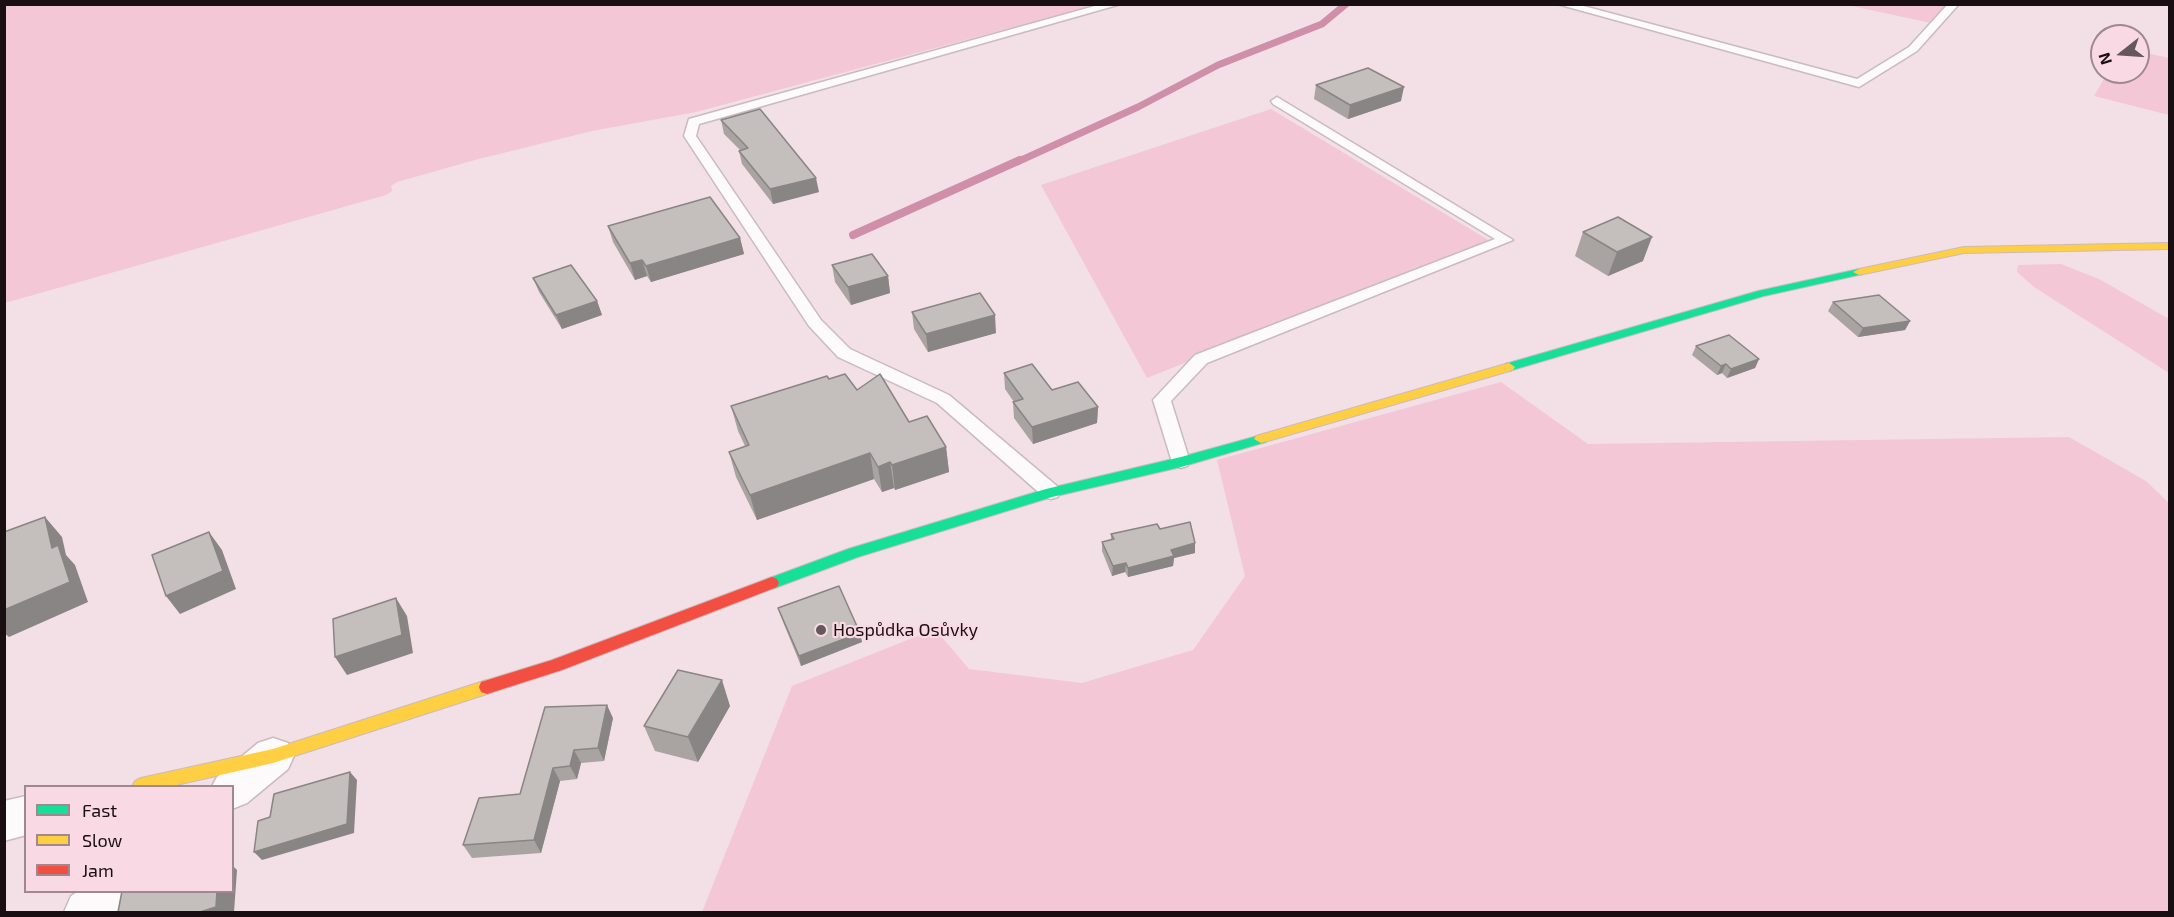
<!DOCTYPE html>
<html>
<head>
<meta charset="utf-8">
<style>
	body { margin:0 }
	#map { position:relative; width:2174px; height:917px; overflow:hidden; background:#f2e0e6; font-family:"Exo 2",sans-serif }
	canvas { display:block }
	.frame { position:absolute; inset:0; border:6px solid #190f12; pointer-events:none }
	.legend { position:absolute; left:24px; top:785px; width:210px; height:108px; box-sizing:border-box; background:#f9d9e3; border:2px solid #9f888f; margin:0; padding:8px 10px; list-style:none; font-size:18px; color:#190f12 }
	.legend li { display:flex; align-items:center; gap:12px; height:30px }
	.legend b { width:30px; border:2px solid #9f888f }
	.north { position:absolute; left:2090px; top:24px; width:60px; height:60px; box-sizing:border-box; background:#f9d9e3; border:2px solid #9f888f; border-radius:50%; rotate:253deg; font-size:16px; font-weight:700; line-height:24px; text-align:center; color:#190f12 }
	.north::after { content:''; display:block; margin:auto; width:21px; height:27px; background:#65585c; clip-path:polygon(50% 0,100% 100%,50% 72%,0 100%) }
</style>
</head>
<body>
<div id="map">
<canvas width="2174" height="917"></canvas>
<div class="frame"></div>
<ul class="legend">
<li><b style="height:8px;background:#16e098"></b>Fast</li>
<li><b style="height:8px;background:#ffcf43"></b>Slow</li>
<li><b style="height:8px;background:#f24e42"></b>Jam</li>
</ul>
<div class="north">N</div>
</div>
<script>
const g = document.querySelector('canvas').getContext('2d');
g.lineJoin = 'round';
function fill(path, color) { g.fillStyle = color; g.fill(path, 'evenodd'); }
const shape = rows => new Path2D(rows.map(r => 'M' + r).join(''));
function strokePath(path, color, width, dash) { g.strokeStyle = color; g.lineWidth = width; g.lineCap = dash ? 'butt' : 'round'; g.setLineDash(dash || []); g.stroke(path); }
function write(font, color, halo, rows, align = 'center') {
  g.font = font + ' "Exo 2",sans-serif'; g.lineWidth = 4.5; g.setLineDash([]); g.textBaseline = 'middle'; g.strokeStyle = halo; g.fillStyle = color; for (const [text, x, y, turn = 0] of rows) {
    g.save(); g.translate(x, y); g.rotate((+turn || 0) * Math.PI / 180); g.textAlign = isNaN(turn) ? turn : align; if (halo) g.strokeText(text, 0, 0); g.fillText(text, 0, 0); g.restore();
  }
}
fill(shape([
	[5,4,1096,4,1096,5,696,112,592,131,475,160,397,182,391,186,392,191,386,195,5,303],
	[1847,5,1949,5,1931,23],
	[2138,51,2169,58,2169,115,2094,96,2108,72,2138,72],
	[1271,109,1490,241,1147,378,1041,185],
	[2061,264,2099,279,2169,319,2169,373,2034,287,2017,272,2018,265],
	[1501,382,1588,444,2069,437,2146,481,2169,503,2169,912,702,912,792,686,935,629,969,669,1082,683,1193,650,1245,576,1217,460]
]), '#f3c7d6');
strokePath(shape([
	[1017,162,1138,107,1218,65,1322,24,1346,4]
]), '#d08fa8', 7);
strokePath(shape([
	[853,235,1020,160]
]), '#d08fa8', 8);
const lane = shape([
	[1102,4,1121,4,699,124,696,136,821,320,850,349,949,395,1058,487,1060,492,1058,497,1051,499,1044,497,937,403,838,357,809,326,684,136,689,119,1102,4],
	[1557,4,1576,4,1857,79,1909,47,1948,4,1959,4,1917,51,1859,87,1557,4],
	[1277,97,1513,240,1207,363,1171,401,1190,462,1187,466,1181,468,1175,466,1172,462,1153,400,1195,355,1495,239,1273,104,1271,101,1277,97]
]);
const street = shape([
	[273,738,288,743,294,756,288,769,247,803,232,809,232,786,212,786,217,777,258,743,273,738],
	[26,796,26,835,4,841,4,801,26,796],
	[77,892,135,892,128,907,122,912,64,912,71,896,77,892]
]);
const fast = shape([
	[1859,269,1865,272,1863,274,1764,296,1509,371,1503,367,1505,364,1758,291,1859,269],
	[1261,435,1266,436,1268,439,1266,442,1181,467,1052,497,858,557,772,589,767,587,765,583,767,579,848,549,1046,489,1181,457,1261,435]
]);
const slow = shape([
	[2170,243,2170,249,1964,253,1859,275,1853,272,1859,269,1964,247,2170,243],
	[1509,363,1515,367,1513,370,1261,443,1254,439,1256,436,1509,363],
	[487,680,493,682,495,687,493,692,273,763,172,786,132,786,135,781,141,778,273,749,487,680]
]);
const jam = shape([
	[772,577,777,579,779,583,777,587,562,670,487,694,481,692,479,687,481,682,552,660,772,577]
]);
strokePath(lane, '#c9bbc0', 3);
strokePath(street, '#c9bbc0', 3);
strokePath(fast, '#c9bbc0', 2);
strokePath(slow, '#c9bbc0', 2);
strokePath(jam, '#c9bbc0', 2);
fill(lane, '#fdfafb');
fill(street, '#fdfafb');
fill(fast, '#16e098');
fill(slow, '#ffcf43');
fill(jam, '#f24e42');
fill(shape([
	[1316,85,1401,101,1348,119,1314,99],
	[721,120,819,192,773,204,742,164,739,151,740,150,724,134],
	[608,226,740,238,744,254,651,282,647,276,635,280,613,242],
	[1583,232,1643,261,1608,276,1575,256],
	[832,265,888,276,890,293,851,305,835,282],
	[533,278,597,301,602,315,562,329,539,292],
	[1833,302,1910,321,1905,330,1858,337,1828,311],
	[912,312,996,333,928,352,914,329],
	[1696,346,1759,359,1755,368,1727,378,1722,373,1717,375,1692,355],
	[1004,373,1098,407,1097,423,1033,444,1014,418,1013,402,1014,402,1005,389],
	[829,379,857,390,909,422,946,447,949,472,895,490,894,488,882,492,874,479,757,520,736,477,729,452,745,446,738,431,731,406],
	[1160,529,1195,553,1174,558,1173,566,1128,577,1125,572,1112,576,1102,551,1102,542,1111,540,1111,534],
	[778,608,860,633,862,642,801,666,781,617],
	[730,706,698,762,655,751,644,726],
	[613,718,604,761,581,763,577,779,560,781,541,853,472,858,463,845,520,794]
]), '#a9a3a2');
fill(shape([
	[1404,87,1401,101,1348,119,1350,105],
	[816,178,819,192,773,204,770,189],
	[1652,237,1643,261,1608,276,1617,252],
	[740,238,744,254,651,282,646,266],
	[642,260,647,276,635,280,630,263],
	[888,276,890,293,851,305,848,287],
	[597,301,602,315,562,329,556,315],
	[995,315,996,333,928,352,926,334],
	[1910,321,1905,330,1858,337,1863,328],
	[1759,359,1755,368,1727,378,1731,369],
	[1726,364,1722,373,1717,375,1721,366],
	[1098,407,1097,423,1033,444,1032,427],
	[946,447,949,472,895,490,892,465],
	[870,453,874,479,757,520,750,495],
	[890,462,894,488,882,492,878,467],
	[45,517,62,537,66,555,75,565,88,602,9,637,4,633,4,610,52,548],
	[209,532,222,550,236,589,180,614,166,596],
	[1195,543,1195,553,1174,558,1173,566,1128,577,1128,568,1171,550],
	[1126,563,1125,572,1112,576,1113,566],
	[396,598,407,616,413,653,347,675,335,657],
	[860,633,862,642,801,666,799,656],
	[722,680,730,706,698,762,688,737],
	[607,705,613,718,604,761,598,748],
	[574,750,581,763,577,779,570,766],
	[553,768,560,781,541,853,534,840],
	[350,772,357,780,354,833,262,860,254,852],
	[232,865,237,870,234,912,200,912,217,891,232,891]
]), '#898584');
const building = shape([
	[1368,68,1404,87,1350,105,1316,85,1368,68],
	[760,109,816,178,770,189,739,151,748,148,721,120,760,109],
	[710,197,740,238,646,266,642,260,630,263,608,226,710,197],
	[1618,217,1652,237,1617,252,1583,232,1618,217],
	[872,254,888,276,848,287,832,265,872,254],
	[571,265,597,301,556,315,533,278,571,265],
	[980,293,995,315,926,334,912,312,980,293],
	[1879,295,1910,321,1863,328,1833,302,1879,295],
	[1729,335,1759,359,1731,369,1726,364,1721,366,1696,346,1729,335],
	[1032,364,1052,390,1078,382,1098,407,1032,427,1013,402,1023,399,1004,373,1032,364],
	[845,374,857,390,880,374,909,422,927,416,946,447,892,465,890,462,878,467,870,453,750,495,729,452,749,445,731,406,827,376,829,379,845,374],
	[45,517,52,548,58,545,70,582,4,610,4,532,45,517],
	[1190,522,1195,543,1171,550,1174,556,1128,568,1126,563,1113,566,1102,542,1114,539,1111,534,1157,524,1160,529,1190,522],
	[209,532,223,571,166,596,152,555,209,532],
	[839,586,860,633,799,656,778,608,839,586],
	[396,598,402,635,335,657,333,619,396,598],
	[678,670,722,680,688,737,644,726,678,670],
	[607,705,598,748,574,750,570,766,553,768,534,840,463,845,479,798,520,794,545,707,607,705],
	[350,772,347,824,254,852,258,821,270,817,274,794,350,772],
	[122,891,217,891,216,907,200,912,118,912,122,891]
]);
fill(building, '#c4bebc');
strokePath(building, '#898584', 1.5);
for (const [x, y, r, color] of [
	[821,630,6,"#65585c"]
]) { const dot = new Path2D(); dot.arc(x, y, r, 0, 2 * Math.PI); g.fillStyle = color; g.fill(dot); strokePath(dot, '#f9d9e3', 2); }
write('18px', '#190f12', '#f9d9e3', [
	["Hospůdka Osůvky",833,630]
], 'left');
</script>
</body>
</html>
